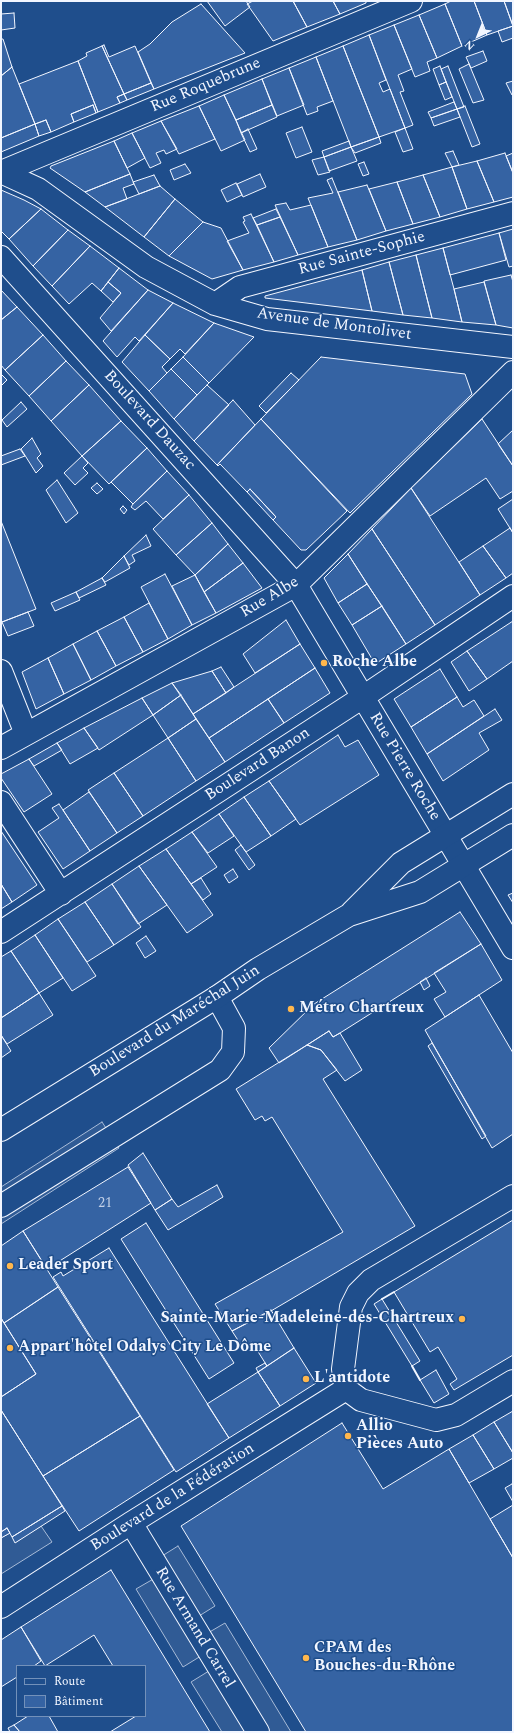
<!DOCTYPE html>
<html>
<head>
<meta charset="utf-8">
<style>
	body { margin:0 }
	#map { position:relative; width:514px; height:1733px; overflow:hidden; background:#1f4e8c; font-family:Spectral,serif }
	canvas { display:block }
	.frame { position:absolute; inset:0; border:2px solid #f2f6ff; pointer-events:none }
	.legend { position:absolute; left:16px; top:1665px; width:130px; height:52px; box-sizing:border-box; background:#1f4e8c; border:1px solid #7391ba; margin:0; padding:5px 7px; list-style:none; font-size:12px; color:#f2f6ff }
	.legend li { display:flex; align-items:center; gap:8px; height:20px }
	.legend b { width:20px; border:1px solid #7391ba }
	.north { position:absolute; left:458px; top:16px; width:40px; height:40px; -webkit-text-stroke:3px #1f4e8c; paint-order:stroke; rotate:223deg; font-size:11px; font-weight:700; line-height:16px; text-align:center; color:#f2f6ff }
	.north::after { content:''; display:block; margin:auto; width:14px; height:18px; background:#f2f6ff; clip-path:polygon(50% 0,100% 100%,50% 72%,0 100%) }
</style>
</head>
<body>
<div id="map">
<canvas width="514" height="1733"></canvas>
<div class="frame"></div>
<ul class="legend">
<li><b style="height:5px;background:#1f4e8c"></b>Route</li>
<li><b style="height:11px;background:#3563a3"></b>Bâtiment</li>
</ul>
<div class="north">N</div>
</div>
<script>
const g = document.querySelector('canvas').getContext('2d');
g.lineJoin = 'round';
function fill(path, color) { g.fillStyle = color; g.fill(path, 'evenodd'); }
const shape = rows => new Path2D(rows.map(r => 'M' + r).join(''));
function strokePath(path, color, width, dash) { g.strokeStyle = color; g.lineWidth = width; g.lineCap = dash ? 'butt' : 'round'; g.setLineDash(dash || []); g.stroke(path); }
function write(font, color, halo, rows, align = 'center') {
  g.font = font + ' Spectral,serif'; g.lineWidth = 3; g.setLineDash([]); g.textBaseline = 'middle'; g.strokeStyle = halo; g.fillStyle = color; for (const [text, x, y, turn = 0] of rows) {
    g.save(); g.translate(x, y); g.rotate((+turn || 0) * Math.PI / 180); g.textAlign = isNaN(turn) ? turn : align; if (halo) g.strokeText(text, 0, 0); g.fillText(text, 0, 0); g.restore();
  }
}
const parking = shape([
	[102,1122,119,1148,1,1224,1,1187,102,1122],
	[41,1526,52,1542,1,1574,1,1538,10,1533,16,1542,41,1526],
	[178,1546,215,1606,191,1621,201,1637,225,1623,291,1732,222,1732,191,1682,217,1666,209,1651,183,1667,136,1589,162,1574,154,1561,178,1546]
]);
fill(parking, '#305b95');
strokePath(parking, '#a8bbd7', 1);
const building = shape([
	[207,1,246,1,250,7,225,26,207,1],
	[253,1,293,1,307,27,273,41,247,4,253,1],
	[293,1,333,1,340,14,307,27,293,1],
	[333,1,366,1,366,3,340,14,333,1],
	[451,1,474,1,487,35,462,46,445,4,451,1],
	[474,1,504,1,513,26,487,35,474,1],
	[504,1,513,1,513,26,504,1],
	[201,4,245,53,154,89,138,52,150,44,172,22,201,4],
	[445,4,462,46,437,58,419,15,445,4],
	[14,13,15,28,1,30,1,14,14,13],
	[419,15,437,58,427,62,430,71,415,77,394,25,419,15],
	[394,25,412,69,398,75,404,91,400,92,413,125,405,128,369,35,394,25],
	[513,26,513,38,502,42,498,31,513,26],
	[369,35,386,80,379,83,383,92,390,89,405,128,379,137,343,46,369,35],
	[1,39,3,39,12,67,1,76,1,39],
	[104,45,109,57,135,46,151,83,124,94,102,46,104,45],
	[102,46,124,94,117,97,120,103,98,112,78,61,87,56,86,53,102,46],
	[343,46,379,137,351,147,316,57,343,46],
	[483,51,487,61,471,68,466,57,483,51],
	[316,57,333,101,317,107,318,111,307,115,289,68,316,57],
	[78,61,98,112,96,113,93,105,71,114,74,122,51,132,46,120,35,124,19,84,78,61],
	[469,64,484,100,473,103,459,69,469,64],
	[440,66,446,82,439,85,433,69,440,66],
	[448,66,464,107,457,109,441,69,448,66],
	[12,67,35,124,1,138,1,76,12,67],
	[289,68,304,105,277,116,262,79,289,68],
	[262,79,272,105,236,120,224,95,262,79],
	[513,81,513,95,512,95,506,83,513,81],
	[446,82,452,97,445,100,439,85,446,82],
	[151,83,154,89,127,100,124,94,151,83],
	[124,94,127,100,120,103,117,97,124,94],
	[224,95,245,140,221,151,199,106,224,95],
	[454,102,457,109,431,118,428,112,454,102],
	[93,105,96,113,74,122,71,114,93,105],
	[272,105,277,117,241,133,236,120,272,105],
	[199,106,215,139,179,154,161,121,199,106],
	[465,106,480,144,472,147,457,109,465,106],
	[457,109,460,117,434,126,431,118,457,109],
	[46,120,51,132,39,136,35,124,46,120],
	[161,121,177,149,166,154,164,150,156,153,161,163,150,168,132,133,161,121],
	[35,124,39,136,1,152,1,138,35,124],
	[302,127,312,152,296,158,286,133,302,127],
	[405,128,413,149,403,152,395,132,405,128],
	[248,129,257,149,250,152,241,133,248,129],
	[132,133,145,158,127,168,114,141,132,133],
	[379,137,381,143,355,153,351,147,379,137],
	[114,141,130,174,85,192,50,168,51,166,114,141],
	[349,141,351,147,324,157,322,151,349,141],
	[351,147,357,161,329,171,324,157,351,147],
	[453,151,459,165,452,167,445,153,453,151],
	[505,153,513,173,513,197,494,202,477,161,505,153],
	[513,153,513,173,506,156,513,153],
	[324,157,330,172,318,175,312,160,324,157],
	[477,161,494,202,467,209,452,167,477,161],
	[364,162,369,174,363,176,358,164,364,162],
	[185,164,191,173,174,180,170,170,185,164],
	[452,167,467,209,440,217,423,175,452,167],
	[130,174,134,184,123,188,127,199,105,207,85,192,130,174],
	[260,174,266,187,243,197,237,184,260,174],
	[154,175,160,186,139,194,133,182,154,175],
	[423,175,440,217,413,224,397,182,423,175],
	[332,178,357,240,328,247,308,198,333,193,327,180,332,178],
	[397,182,413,224,386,231,369,189,397,182],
	[236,183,242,195,227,202,221,190,236,183],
	[367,185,386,231,357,240,338,192,367,185],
	[160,186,175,199,144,237,105,207,160,186],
	[1,190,24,200,41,209,9,239,1,231,1,190],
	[175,199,203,222,169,256,144,237,175,199],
	[286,203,290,210,311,205,328,247,298,255,275,205,286,203],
	[41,209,68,230,33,266,9,239,41,209],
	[276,209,280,217,257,225,253,218,276,209],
	[251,214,274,262,243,270,227,241,249,233,243,222,245,221,243,217,251,214],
	[280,217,298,255,274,262,257,225,280,217],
	[203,222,221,228,243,270,212,279,169,256,203,222],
	[513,229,513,266,509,267,499,233,513,229],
	[68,230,90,246,52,286,33,266,68,230],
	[499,233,506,260,450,275,443,248,499,233],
	[90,246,119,268,101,291,92,283,69,304,52,286,90,246],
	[443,248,454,289,462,322,432,318,416,255,443,248],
	[416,255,432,318,403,315,389,262,416,255],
	[389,262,403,315,372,311,362,270,389,262],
	[119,268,148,290,111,331,100,318,121,293,108,282,119,268],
	[362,270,372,311,265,298,265,296,362,270],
	[511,275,513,282,513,328,496,325,484,281,511,275],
	[108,282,121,293,113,302,101,291,108,282],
	[484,282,496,325,462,322,454,289,484,282],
	[1,290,17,307,1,320,1,290],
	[148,290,173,303,139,341,135,337,117,357,103,341,148,290],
	[173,303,214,323,185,354,180,349,170,359,145,335,173,303],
	[17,307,43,335,5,370,1,365,1,320,17,307],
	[214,323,254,337,209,383,183,357,214,323],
	[43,335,66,361,29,396,5,370,43,335],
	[145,335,170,359,162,367,167,373,149,391,122,362,145,335],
	[183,357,209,383,197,395,171,369,183,357],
	[321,357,465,374,472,394,350,513,261,419,321,357],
	[66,361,89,385,51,421,29,396,66,361],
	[171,369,197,395,174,419,149,391,171,369],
	[291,373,299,380,266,413,259,406,291,373],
	[1,374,7,380,1,386,1,374],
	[89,385,121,421,82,456,51,421,89,385],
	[207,385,229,405,194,441,174,419,207,385],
	[233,400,255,425,217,465,194,441,233,400],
	[21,402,27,409,7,427,2,420,21,402],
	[261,419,347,511,306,550,301,550,273,520,276,517,250,489,247,492,220,464,218,466,217,465,261,419],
	[482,419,513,466,513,491,500,499,486,478,430,516,411,488,482,419],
	[121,421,147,448,109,484,82,456,121,421],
	[513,430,513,466,498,444,513,430],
	[32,438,41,454,37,458,43,466,36,473,21,449,32,438],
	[147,448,167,471,133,504,111,482,147,448],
	[20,449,25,456,1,465,1,456,20,449],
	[82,456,88,463,83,468,88,473,75,485,64,473,82,456],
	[167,471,189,495,163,519,146,501,135,510,131,507,133,504,167,471],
	[57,480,78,513,66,523,46,490,57,480],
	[97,483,103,489,97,494,91,488,97,483],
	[411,488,480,595,435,625,372,529,411,488],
	[250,489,276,517,273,520,247,492,250,489],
	[189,495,212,523,176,555,153,529,189,495],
	[513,499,513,533,498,509,513,499],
	[123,506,127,510,124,514,120,509,123,506],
	[1,521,36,609,2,622,1,619,1,521],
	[212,523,228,544,195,575,176,555,212,523],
	[510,528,513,533,513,573,506,578,483,546,510,528],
	[372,529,435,625,406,644,348,554,372,529],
	[146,535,151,546,132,555,135,561,129,565,124,556,146,535],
	[228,544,243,563,204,592,195,575,228,544],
	[483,546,506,578,480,595,459,562,483,546],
	[348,554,367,584,338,603,324,578,348,554],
	[124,556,130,568,105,582,102,578,124,556],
	[243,563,262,588,216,613,204,592,243,563],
	[165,574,192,625,168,639,141,587,165,574],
	[195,575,216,613,192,625,172,586,195,575],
	[102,578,106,585,79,598,76,592,102,578],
	[367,584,382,606,352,625,338,603,367,584],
	[76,592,80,600,55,611,51,603,76,592],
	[149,603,168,639,143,652,124,617,149,603],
	[382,606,406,644,375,664,352,625,382,606],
	[28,612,34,626,8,636,2,622,28,612],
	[124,617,143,652,116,666,97,631,124,617],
	[286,620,300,644,255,673,243,654,286,620],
	[513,621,513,661,487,679,467,651,513,621],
	[97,631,116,666,91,680,73,644,97,631],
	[73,644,91,680,64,694,48,658,73,644],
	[300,644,315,668,209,738,193,714,300,644],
	[467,651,487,679,469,691,451,662,467,651],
	[48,658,64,694,36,709,22,672,48,658],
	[221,667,234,687,226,693,212,671,221,667],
	[315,668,330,693,284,723,268,699,315,668],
	[440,669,457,697,411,727,394,699,440,669],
	[212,671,226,693,193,714,172,683,212,671],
	[172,683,181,695,153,715,142,698,172,683],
	[181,695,196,719,168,738,153,715,181,695],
	[457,697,463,707,474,700,484,716,427,754,411,727,457,697],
	[142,698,153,715,99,750,84,728,142,698],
	[268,699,284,723,225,762,209,738,268,699],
	[495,709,502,720,479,733,489,750,443,781,427,754,495,709],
	[196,719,225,762,196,781,168,738,196,719],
	[84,728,98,748,70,764,57,743,84,728],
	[338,735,345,747,358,740,379,775,300,825,269,781,338,735],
	[168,738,196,781,143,816,114,773,168,738],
	[57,743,62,750,34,766,29,759,57,743],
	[29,759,52,794,24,812,1,778,1,774,29,759],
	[114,773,143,816,117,833,88,790,114,773],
	[269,781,296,819,271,836,244,797,269,781],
	[89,792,117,833,90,851,63,810,89,792],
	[244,797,271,836,246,852,219,814,244,797],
	[59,804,90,851,63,869,38,832,59,818,52,808,59,804],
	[219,814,234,836,208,853,192,832,219,814],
	[1,831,37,885,12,902,1,884,1,831],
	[192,832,217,867,191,884,166,849,192,832],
	[241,845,255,865,249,870,235,850,241,845],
	[166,849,213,915,187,933,139,866,166,849],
	[139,866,167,905,138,924,112,884,139,866],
	[233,869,238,877,229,883,224,875,233,869],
	[201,878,211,894,203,900,191,884,201,878],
	[1,884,12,902,1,909,1,884],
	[112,884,141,927,114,945,85,902,112,884],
	[513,893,513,903,508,895,513,893],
	[85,902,114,945,87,962,58,919,85,902],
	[460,912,481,944,340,1033,333,1037,329,1031,279,1063,269,1048,314,1004,460,912],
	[58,919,96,976,72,991,35,935,58,919],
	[35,935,63,978,39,993,11,951,35,935],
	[146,936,156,951,145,958,136,943,146,936],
	[481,944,502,980,445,1017,434,999,446,992,434,973,481,944],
	[11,951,39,993,1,1018,1,957,11,951],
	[426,978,430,986,424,990,420,982,426,978],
	[39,993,53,1015,7,1044,1,1035,1,1018,39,993],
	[479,995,513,1053,513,1134,492,1148,425,1030,479,995],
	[329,1031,333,1037,340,1033,362,1070,345,1081,321,1050,307,1045,329,1031],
	[1,1035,11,1051,1,1058,1,1035],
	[432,1043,486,1136,482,1139,428,1046,432,1043],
	[307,1045,321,1050,337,1070,323,1079,415,1226,271,1311,232,1331,215,1304,343,1232,272,1117,265,1121,262,1116,255,1120,236,1089,307,1045],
	[143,1153,172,1199,155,1210,128,1165,143,1153],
	[128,1167,151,1203,47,1269,23,1231,128,1167],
	[217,1185,223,1197,168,1230,155,1210,172,1199,178,1207,217,1185],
	[513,1220,513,1355,454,1390,450,1384,457,1379,438,1347,430,1352,394,1292,513,1220],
	[146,1223,234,1363,209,1379,121,1239,146,1223],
	[23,1231,58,1287,4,1323,1,1318,1,1246,23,1231],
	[109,1248,229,1438,176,1472,53,1277,61,1272,63,1276,109,1248],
	[58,1287,140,1416,43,1476,1,1410,1,1397,36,1374,4,1323,58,1287],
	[382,1299,420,1361,412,1366,374,1304,382,1299],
	[271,1310,294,1348,267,1366,252,1342,243,1348,232,1331,271,1310],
	[1,1318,36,1374,1,1397,1,1318],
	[294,1348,316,1383,280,1406,258,1372,294,1348],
	[265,1363,267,1366,258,1372,256,1368,265,1363],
	[436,1370,449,1394,434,1403,420,1380,436,1370],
	[258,1372,280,1406,229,1438,207,1404,258,1372],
	[1,1410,62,1506,12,1537,7,1528,1,1532,1,1410],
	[513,1411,513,1453,494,1422,513,1411],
	[140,1416,174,1470,79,1531,43,1476,140,1416],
	[494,1422,513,1453,513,1458,494,1469,473,1435,494,1422],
	[342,1423,383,1489,449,1449,513,1558,513,1732,306,1732,181,1526,342,1423],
	[473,1435,494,1469,469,1483,449,1449,473,1435],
	[512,1484,513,1485,513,1502,505,1488,512,1484],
	[513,1505,513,1558,490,1519,513,1505],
	[62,1506,65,1511,15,1543,12,1537,62,1506],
	[7,1528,10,1533,1,1538,1,1532,7,1528],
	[111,1570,160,1650,210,1732,110,1732,136,1716,145,1716,145,1666,113,1666,94,1635,45,1666,21,1627,111,1570],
	[21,1627,41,1661,34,1666,17,1666,17,1677,1,1687,1,1640,21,1627],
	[28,1716,49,1716,58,1732,20,1732,14,1725,28,1716],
	[14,1725,20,1732,10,1732,8,1728,14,1725]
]);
fill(building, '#3563a3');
strokePath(building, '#f2f6ff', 1);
const minor = shape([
	[1,172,38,189,146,267,215,304,267,319,513,347],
	[1,172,411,1],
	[1,257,296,585,513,948],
	[215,304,240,287,513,213],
	[1,671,26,734],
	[1,748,296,585,513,372],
	[1,802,61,894],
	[1,932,363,697,513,596],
	[513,1196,371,1280,358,1293,351,1307,343,1369,346,1389,361,1400,436,1420,456,1415,513,1381],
	[1,1206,220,1070,233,1052,234,1028,217,997],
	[131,1523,258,1732],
	[1,1607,131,1523,346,1389]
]);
const major = shape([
	[352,912,401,863,513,794],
	[1,1130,217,997,258,969,349,915,420,892,513,835]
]);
strokePath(minor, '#f2f6ff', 24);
strokePath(major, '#f2f6ff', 24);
strokePath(minor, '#1f4e8c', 22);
strokePath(major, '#1f4e8c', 22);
strokePath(shape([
	[382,1299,394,1292],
	[412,1366,420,1380]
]), '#f2f6ff', 2);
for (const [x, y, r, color] of [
	[324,663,4,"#ffb74d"],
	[291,1009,4,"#ffb74d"],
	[10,1266,4,"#ffb74d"],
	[462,1319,4,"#ffb74d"],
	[10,1348,4,"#ffb74d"],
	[306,1379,4,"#ffb74d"],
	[348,1436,4,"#ffb74d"],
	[306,1658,4,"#ffb74d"]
]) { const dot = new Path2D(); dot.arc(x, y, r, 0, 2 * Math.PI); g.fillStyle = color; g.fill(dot); strokePath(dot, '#1f4e8c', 1.5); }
write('14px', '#c3d1e8', null, [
	["21",105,1204]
]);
write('16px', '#f2f6ff', '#1f4e8c', [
	["Rue Roquebrune",206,86,-23],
	["Rue Sainte-Sophie",362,254,-15],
	["Avenue de Montolivet",334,325,8],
	["Boulevard Dauzac",149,421,48],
	["Rue Albe",270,598,-31],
	["Boulevard Banon",258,765,-33],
	["Rue Pierre Roche",404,767,59],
	["Boulevard du Maréchal Juin",175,1022,-32],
	["Boulevard de la Fédération",173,1498,-32],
	["Rue Armand Carrel",194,1628,59]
]);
write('bold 16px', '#f2f6ff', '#1f4e8c', [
	["Roche Albe",332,663],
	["Métro Chartreux",299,1009],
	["Leader Sport",18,1266],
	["Sainte-Marie-Madeleine-des-Chartreux",454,1319,"right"],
	["Appart'hôtel Odalys City Le Dôme",18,1348],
	["L'antidote",314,1379],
	["Allio",356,1427],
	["Pièces Auto",356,1445],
	["CPAM des",314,1649],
	["Bouches-du-Rhône",314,1667]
], 'left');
</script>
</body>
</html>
